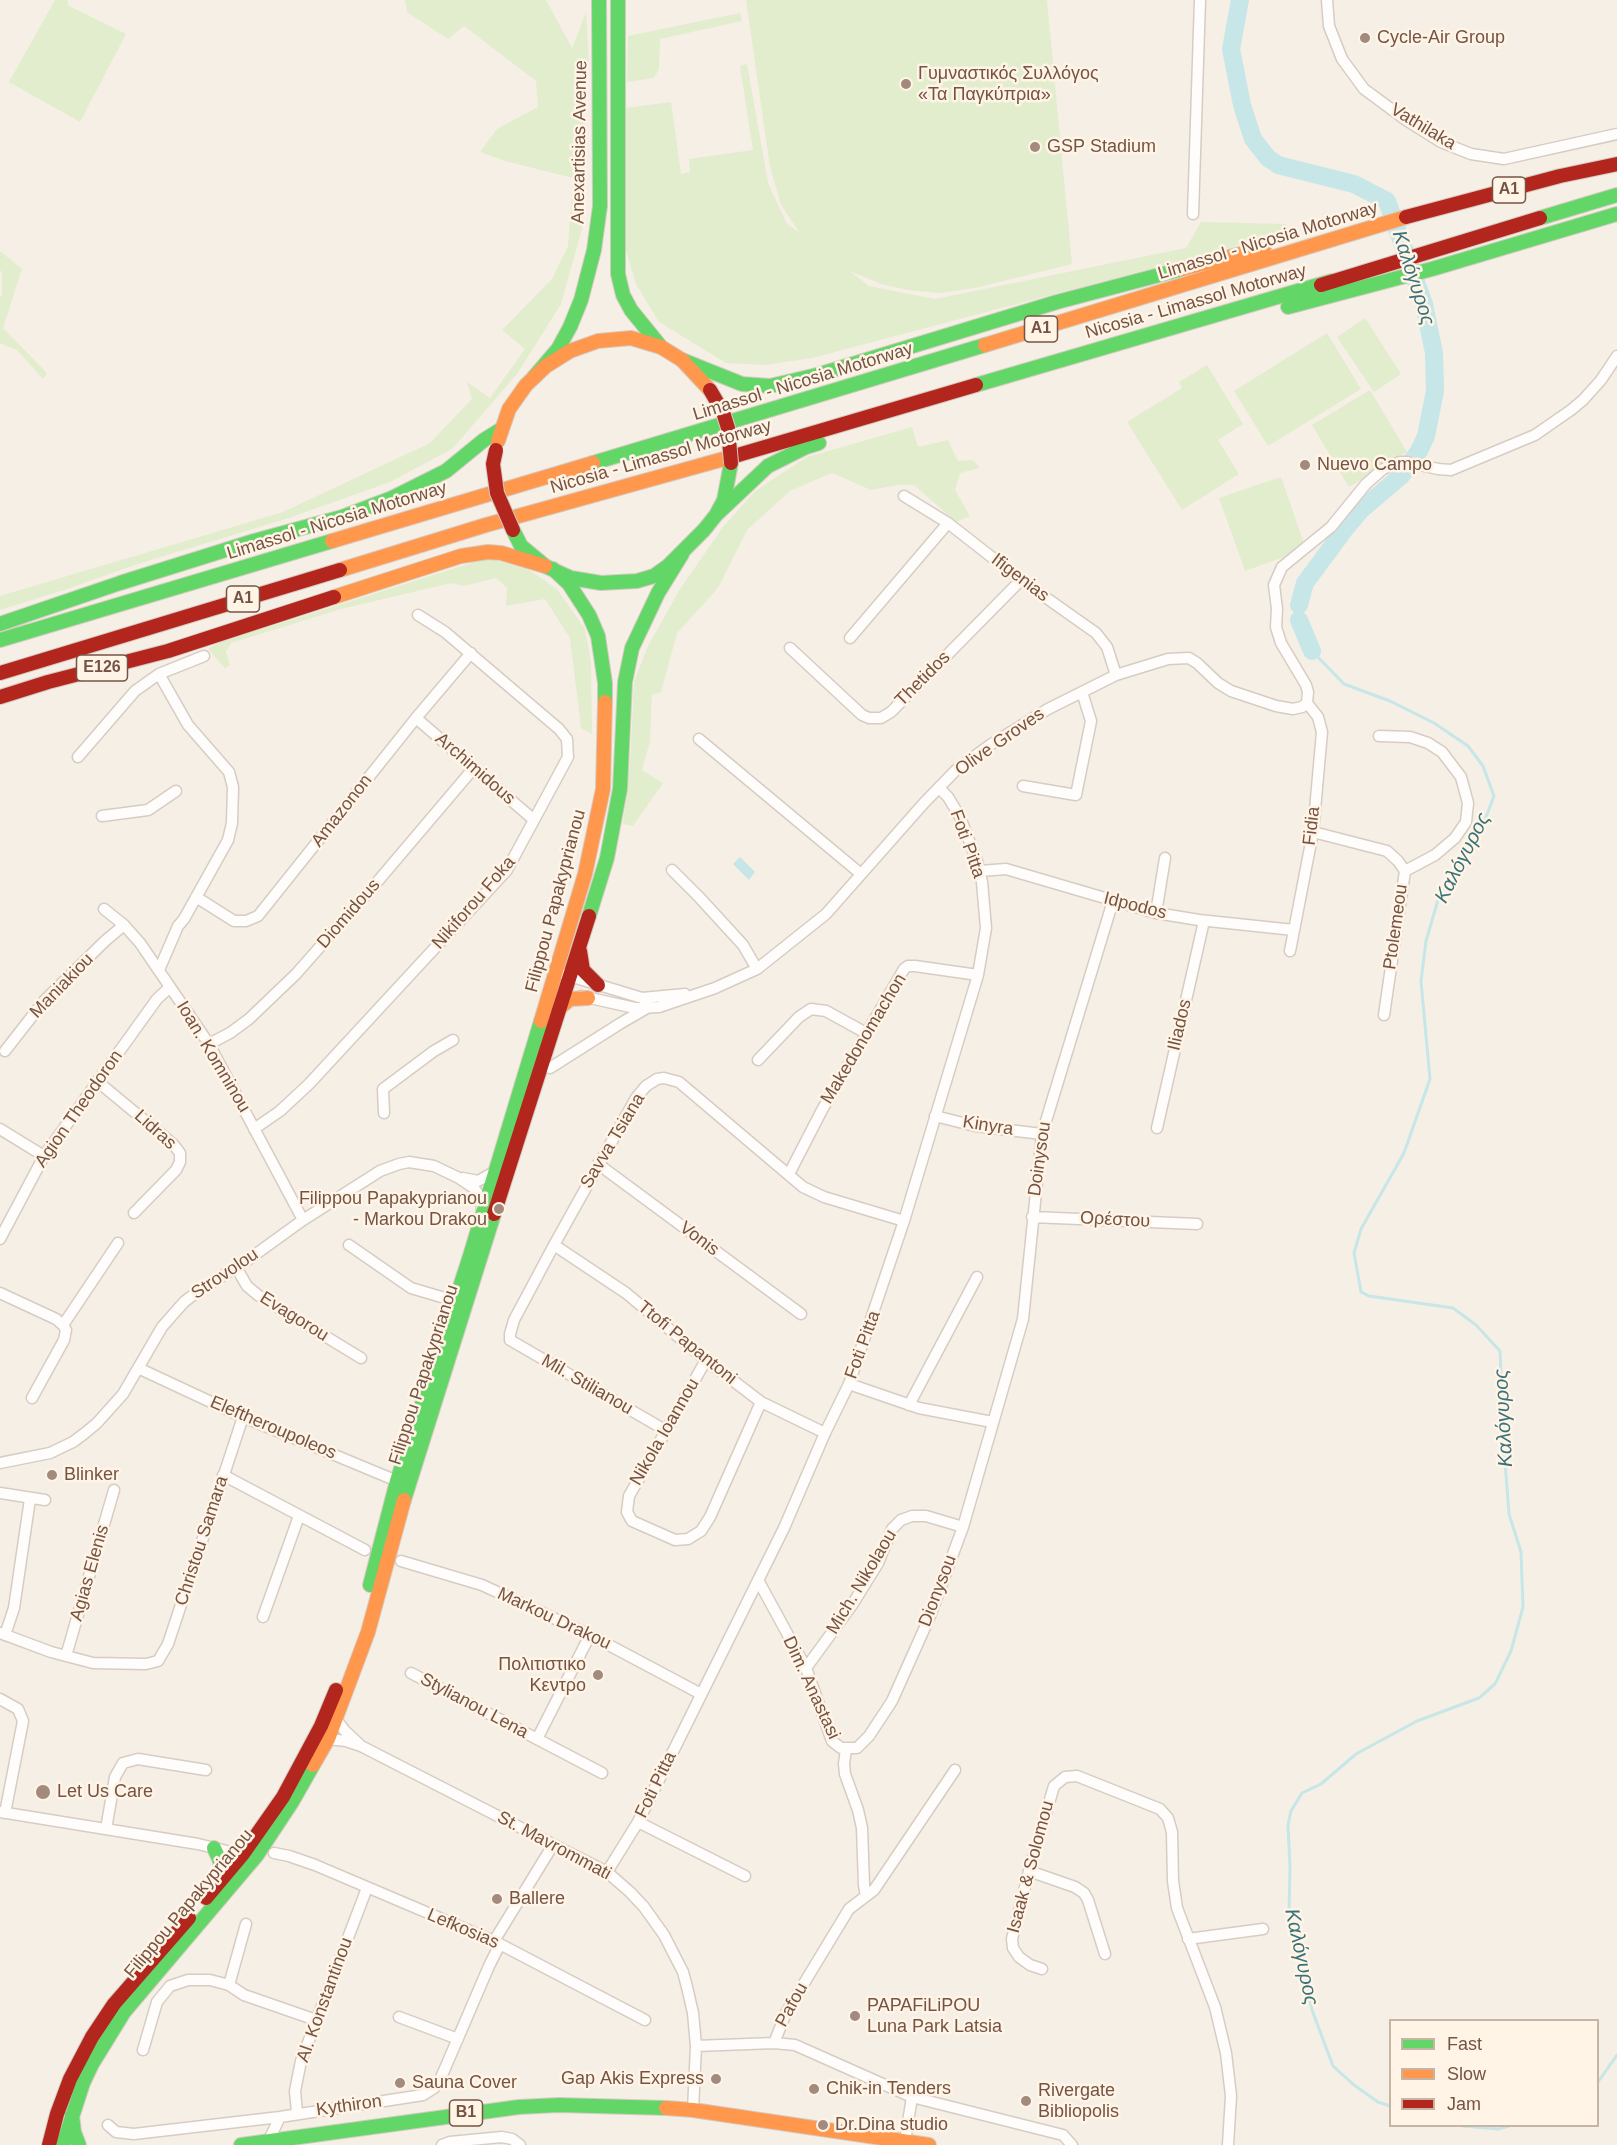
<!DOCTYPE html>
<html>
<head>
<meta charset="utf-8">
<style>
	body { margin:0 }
	#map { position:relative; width:1617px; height:2145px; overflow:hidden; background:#f6efe5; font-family:Arial,sans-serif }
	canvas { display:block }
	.legend { position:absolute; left:1389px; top:2019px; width:210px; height:108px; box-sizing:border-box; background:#fff4e5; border:2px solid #c8b4a5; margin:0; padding:8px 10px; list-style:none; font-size:18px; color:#755445 }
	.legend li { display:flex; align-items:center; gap:12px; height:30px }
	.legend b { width:30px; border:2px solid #c8b4a5 }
</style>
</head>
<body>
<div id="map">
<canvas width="1617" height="2145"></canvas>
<ul class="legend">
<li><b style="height:8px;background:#63d668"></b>Fast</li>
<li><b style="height:8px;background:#ff974d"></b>Slow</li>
<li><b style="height:8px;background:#b3261e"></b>Jam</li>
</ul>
</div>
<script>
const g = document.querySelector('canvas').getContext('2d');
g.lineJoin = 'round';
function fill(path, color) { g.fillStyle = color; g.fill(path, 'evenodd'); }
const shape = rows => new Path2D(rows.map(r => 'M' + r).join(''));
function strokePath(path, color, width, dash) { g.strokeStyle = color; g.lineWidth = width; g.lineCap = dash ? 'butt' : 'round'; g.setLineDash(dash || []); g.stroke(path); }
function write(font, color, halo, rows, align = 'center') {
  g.font = font + ' Arial,sans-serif'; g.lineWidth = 5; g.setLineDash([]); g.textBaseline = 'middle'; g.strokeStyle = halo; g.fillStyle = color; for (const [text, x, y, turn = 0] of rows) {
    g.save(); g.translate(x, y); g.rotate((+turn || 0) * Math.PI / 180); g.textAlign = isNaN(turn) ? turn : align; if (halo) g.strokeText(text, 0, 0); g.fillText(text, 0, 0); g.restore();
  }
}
fill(shape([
	[55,0,67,0,69,6,126,34,80,122,9,82],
	[405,0,546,0,572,48,586,12,589,61,579,95,588,134,582,229,561,304,517,374,452,449,390,482,289,518,141,563,64,590,0,610,0,596,283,512,430,443,472,399,467,382,490,398,525,349,502,330,552,279,568,246,573,178,505,161,480,152,497,129,538,107,536,81,464,26,448,39,407,12],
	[746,0,1047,0,1072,264,975,288,940,293,907,290,881,284,850,271,869,286,935,299,1186,248,1201,222,1286,224,1290,232,812,358,765,365,726,363,659,322,636,284,625,247,626,108,671,102,681,174,690,172,689,159,753,150,740,66,747,64,768,183,787,224,800,233,781,205,770,167],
	[740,13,742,21,660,39,659,69,654,78,627,82,628,36],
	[0,251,22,269,3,328,47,373,43,379,17,350,0,343,0,298,2,294,2,273,0,270],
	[1365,318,1401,374,1374,392,1337,337],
	[1327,333,1361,389,1268,446,1234,391],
	[1207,365,1243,424,1218,440,1239,474,1182,510,1127,422,1182,388,1179,382],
	[1370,390,1407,452,1349,487,1312,425],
	[912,427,918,447,948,440,958,461,973,460,980,468,960,473,955,490,970,516,956,522,914,485,897,485,871,490,832,473,790,491,747,530,718,588,677,633,661,692,652,695,650,741,642,770,663,783,633,826,623,824,630,763,634,682,647,648,680,589,723,527,755,491,807,457],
	[1281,477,1306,549,1245,571,1219,498],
	[487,558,529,570,557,589,585,629,591,662,592,734,581,728,570,638,545,599,506,606,507,588,496,578,464,586,451,583,341,609,231,643,226,652,230,665,225,668,208,649,218,643]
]), '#e2edce');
fill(shape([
	[740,857,755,872,749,880,733,864]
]), '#c6e6e7');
strokePath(shape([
	[1312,651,1344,684,1390,701,1434,723,1468,746,1483,766,1494,796,1483,825,1465,859,1440,893,1426,941,1421,981,1430,1079,1404,1153,1361,1229,1354,1253,1361,1292,1369,1296,1453,1308,1476,1325,1500,1351,1504,1449,1509,1514,1521,1552,1523,1607,1511,1651,1495,1684,1479,1698,1417,1721,1356,1754,1321,1784,1302,1793,1291,1811,1288,1825,1290,1866,1289,1912,1312,2010,1333,2066,1354,2085,1378,2102,1390,2106],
	[1598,2082,1617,2055],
	[1463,2126,1498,2129,1509,2126]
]), '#c6e6e7', 3);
strokePath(shape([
	[1240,0,1231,49,1242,105,1253,139,1268,158,1278,165,1354,184,1387,201,1424,304,1434,353,1435,391,1426,436,1419,451,1401,476,1361,510,1345,529,1305,583,1299,605],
	[1299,620,1312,651]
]), '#c6e6e7', 18);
const street = shape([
	[1327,0,1329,26,1342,59,1364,89,1406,120,1441,142,1471,154,1504,159,1617,134],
	[1193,214,1200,0],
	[904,496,948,523,1021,580,1096,633,1107,647,1116,675],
	[850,638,948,523],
	[790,648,862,715,869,718,881,718,891,712,1021,580],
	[1307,703,1308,692,1306,685,1281,643,1276,627,1277,609,1274,585,1282,567,1331,527,1366,484,1383,469,1400,462,1406,462,1438,469,1451,470,1535,435,1571,410,1583,400,1601,380,1617,356],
	[416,718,534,820],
	[1379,736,1410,737,1428,743,1442,752,1461,777,1468,803,1466,822,1455,838,1435,855,1405,871],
	[699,739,861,874],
	[78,757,135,691,159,674,204,656],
	[1023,786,1076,795,1091,721,1082,692],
	[102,816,148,810,176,791],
	[1313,832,1387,851,1398,861,1405,871,1384,1015],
	[672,870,699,897,743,945,757,969],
	[980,871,1006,869,1156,913,1199,920,1294,930],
	[196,897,234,921,246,921,258,916,416,718,471,653],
	[104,909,124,925,140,943,209,1044,303,1220],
	[1156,913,1165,858],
	[1290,951,1313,832,1322,732,1318,717,1307,703],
	[159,970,178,926,184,919,228,840,232,823,233,787,229,772,188,725,159,674],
	[563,974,642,998,685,994],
	[581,996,635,1008,659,1007,715,988,757,969,826,914,924,803,956,770,990,745,1048,709,1116,675,1168,659,1189,658,1197,663,1218,683,1231,691,1276,706,1293,709,1302,707,1307,703],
	[209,1044,230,1033,249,1019,296,974,378,881,473,769],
	[5,1051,44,1001,105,941,124,925],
	[758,1060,799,1017,811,1009,826,1011,866,1033],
	[550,1068,621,1023,647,1008],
	[97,1081,173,1144,180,1153,180,1162,176,1170,134,1213],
	[384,1113,383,1089,434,1051,453,1040],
	[935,1116,975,1126,1042,1134],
	[1157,1128,1204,921],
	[0,1129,44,1156],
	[254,1129,280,1111,309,1084,507,870,568,757,567,739,559,729,445,632,418,615],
	[598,1164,801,1314],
	[789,1174,822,1110,904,969,908,966,915,966,978,975],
	[463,1178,478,1181,496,1171],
	[1032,1217,1197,1224],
	[0,1239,44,1156,157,999,170,987],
	[349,1245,411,1288,455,1301],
	[554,1245,626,1293,706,1360,761,1402,825,1433],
	[236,1267,247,1286,259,1296,361,1358],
	[0,1293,56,1319,63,1325,66,1330,64,1340,32,1398],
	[63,1325,118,1243],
	[706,1360,629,1496,627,1512,632,1521,675,1540,688,1539,701,1531,710,1517,761,1402],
	[138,1368,243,1417,402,1483],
	[849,1384,919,1408,992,1422],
	[909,1405,977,1277],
	[665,1430,510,1340,510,1334,514,1320,554,1245,636,1098,646,1086,657,1079,664,1078,679,1082,803,1187,824,1197,904,1221],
	[0,1463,50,1453,73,1442,85,1433,97,1423,123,1394,162,1327,184,1302,197,1292,249,1259,303,1220,380,1171,399,1164,409,1162,434,1166,459,1178,474,1188,480,1197,482,1209],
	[223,1475,365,1550],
	[0,1493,45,1500],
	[401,1561,482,1585,590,1635,701,1694],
	[758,1580,806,1668,832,1741,841,1748,857,1748,869,1736,892,1701,930,1616,963,1527,1023,1319,1042,1134,1113,901],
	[263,1617,299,1516],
	[0,1633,51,1652,93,1663,146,1664,158,1661,168,1644,243,1417],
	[5,1635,14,1608,30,1499],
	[66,1656,114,1490],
	[806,1668,852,1605,878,1563,892,1529,901,1520,912,1516,926,1516,963,1527],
	[411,1673,602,1773],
	[0,1699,18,1709,23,1721,5,1813],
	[336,1719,345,1731,359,1744],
	[328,1739,346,1741,361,1746,607,1872,630,1892,644,1907,664,1935,683,1972,687,1987,693,2013,696,2046,693,2110],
	[537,1739,590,1635],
	[846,1749,844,1764,845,1774,858,1810,862,1828,864,1885,866,1896],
	[0,1812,198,1844,248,1856],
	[638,1822,745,1876],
	[106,1829,115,1777,123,1763,138,1759,206,1770],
	[274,1853,289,1856,315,1865,494,1941,645,2020],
	[1029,1871,1075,1887,1084,1893,1088,1900,1105,1954],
	[607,1872,638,1822,784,1528,825,1433,849,1384,904,1221,978,975,986,928,982,882,977,861,960,817,948,797,939,788],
	[1188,1939,1263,1929],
	[494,1941,553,1845],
	[1042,1969,1030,1965,1019,1957,1013,1948,1012,1939,1029,1871,1054,1786,1065,1777,1077,1776,1160,1809,1168,1818,1172,1832,1173,1881,1177,1908,1215,2007,1226,2053,1231,2096,1228,2145],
	[229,1985,246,1924],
	[399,2017,458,2039],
	[774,2043,786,2013,849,1909,874,1890,955,1770],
	[696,2046,774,2043,795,2045,912,2097,1063,2135,1072,2145],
	[143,2050,157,2002,170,1986,188,1980,210,1980,229,1985,244,1995,316,2020],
	[297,2113,295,2091,301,2061,367,1888],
	[108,2125,116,2132,134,2134,280,2117,423,2095,434,2088,440,2080,489,1966,500,1944],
	[905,2141,912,2097],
	[268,2142,280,2117],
	[442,2145,450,2142,502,2137,512,2139,520,2145]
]);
const fast = shape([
	[618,0,618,274,623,295,631,310,661,347],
	[1540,218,1617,195],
	[1288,307,1432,269,1617,214],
	[682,360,742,384,770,386,817,375,1057,302,1182,269],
	[534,377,558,349,570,327,581,300,594,250,600,206,599,0],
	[976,385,1332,281],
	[593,463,985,345],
	[716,515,768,466,806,447,819,443],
	[513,530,521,546,545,566,571,578,601,583,637,581,654,576,668,566,704,530,716,515,724,500,731,463],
	[553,569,569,584,589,615,598,636,605,683,605,702],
	[0,624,120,583,254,541,342,517,392,498,446,471,484,440,500,430],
	[0,640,332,541],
	[589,916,607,858,620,789,625,682,632,648,658,593,682,554],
	[404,1500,494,1214],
	[370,1585,397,1481,470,1256,541,1021],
	[214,1848,220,1861,220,1882],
	[72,2115,74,2132,79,2145],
	[63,2145,83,2083,92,2064,124,2012,257,1855,292,1802,313,1765],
	[241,2145,519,2107,559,2105,666,2108]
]);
const slow = shape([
	[1182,269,1264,248],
	[985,345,1406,217],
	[498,441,509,409,526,385,546,366,570,351,598,341,631,338,661,347,682,360,710,390],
	[332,541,593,463],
	[340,570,486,525,738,455],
	[334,597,461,556,488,552,501,553,545,566],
	[558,1009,570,999,588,998],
	[541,1021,585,874,603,789,605,702],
	[313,1765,328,1739,368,1632,404,1500],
	[666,2108,693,2110,929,2145]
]);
const jam = shape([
	[1406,217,1560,176,1617,164],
	[1321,285,1540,218],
	[738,455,976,385],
	[0,673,340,570],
	[0,697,48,682,168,651,334,597],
	[580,951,583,970,598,985],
	[494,1214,589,916],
	[206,1898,243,1854,283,1797,321,1726,336,1690],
	[49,2145,57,2114,70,2079,92,2037,114,2004,189,1918]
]);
strokePath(street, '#d7ccc3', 13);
strokePath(fast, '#d6cbc2', 16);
strokePath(slow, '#d6cbc2', 16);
strokePath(jam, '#d6cbc2', 16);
strokePath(street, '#fefdfb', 10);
strokePath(fast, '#63d668', 14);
strokePath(slow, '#ff974d', 14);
strokePath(jam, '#b3261e', 14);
const jamBridge = shape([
	[710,390,723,412,728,428,731,463],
	[496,450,493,464,497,493,513,530]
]);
strokePath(jamBridge, '#d6cbc2', 16, []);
strokePath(jamBridge, '#b3261e', 14);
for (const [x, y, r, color] of [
	[1365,38,6,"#a28a7d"],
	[906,84,6,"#a28a7d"],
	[1035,147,6,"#a28a7d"],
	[1305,465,6,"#a28a7d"],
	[499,1209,6,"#a28a7d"],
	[52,1475,6,"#a28a7d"],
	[598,1675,6,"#a28a7d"],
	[43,1792,8,"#a28a7d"],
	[497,1899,6,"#a28a7d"],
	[855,2016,6,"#a28a7d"],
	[716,2079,6,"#a28a7d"],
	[400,2083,6,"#a28a7d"],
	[814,2089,6,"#a28a7d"],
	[1026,2101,6,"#a28a7d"],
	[823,2125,6,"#a28a7d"]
]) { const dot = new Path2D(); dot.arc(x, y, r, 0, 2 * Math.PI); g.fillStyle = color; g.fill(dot); strokePath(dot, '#fff4e5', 2); }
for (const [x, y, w] of [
	[1509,190,33],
	[1041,329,33],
	[243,599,33],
	[102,668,51],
	[466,2113,33]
]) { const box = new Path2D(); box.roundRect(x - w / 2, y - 13, w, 26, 4.5); g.fillStyle = '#fff4e5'; g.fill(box); strokePath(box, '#755445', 1.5); }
write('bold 16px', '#755445', null, [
	["A1",1509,190],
	["A1",1041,329],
	["A1",243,599],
	["E126",102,668],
	["B1",466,2113]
]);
write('18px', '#755445', '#fff4e5', [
	["Cycle-Air Group",1377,38],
	["Γυμναστικός Συλλόγος",918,74],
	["«Τα Παγκύπρια»",918,95],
	["GSP Stadium",1047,147],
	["Nuevo Campo",1317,465],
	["Filippou Papakyprianou",487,1199,"right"],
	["- Markou Drakou",487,1220,"right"],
	["Blinker",64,1475],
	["Πολιτιστικο",586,1665,"right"],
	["Κεντρο",586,1686,"right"],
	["Let Us Care",57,1792],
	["Ballere",509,1899],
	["PAPAFiLiPOU",867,2006],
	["Luna Park Latsia",867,2027],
	["Gap Akis Express",704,2079,"right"],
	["Sauna Cover",412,2083],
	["Chik-in Tenders",826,2089],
	["Rivergate",1038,2091],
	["Bibliopolis",1038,2112],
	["Dr.Dina studio",835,2125]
], 'left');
write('18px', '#755445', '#fff4e5', [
	["Vathilaka",1423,127,31],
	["Anexartisias Avenue",580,142,-89],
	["Limassol - Nicosia Motorway",1268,241,-17],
	["Nicosia - Limassol Motorway",1196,302,-16],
	["Limassol - Nicosia Motorway",803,382,-17],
	["Nicosia - Limassol Motorway",661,457,-16],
	["Limassol - Nicosia Motorway",337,521,-17],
	["Ifigenias",1020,578,37],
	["Thetidos",923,679,-45],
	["Olive Groves",1000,742,-35],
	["Archimidous",475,769,41],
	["Amazonon",342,811,-52],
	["Fidia",1312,826,-83],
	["Foti Pitta",967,844,70],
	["Filippou Papakyprianou",556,901,-75],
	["Nikiforou Foka",474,903,-49],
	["Idpodos",1135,906,14],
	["Diomidous",349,914,-49],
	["Ptolemeou",1396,927,-82],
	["Maniakiou",62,986,-46],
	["Iliados",1180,1025,-77],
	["Makedonomachon",864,1039,-59],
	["Ioan. Komninou",213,1057,59],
	["Agion Theodoron",79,1109,-55],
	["Kinyra",988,1126,9],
	["Lidras",155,1130,42],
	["Savva Tsiana",613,1141,-59],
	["Doinysou",1040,1159,-82],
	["Ορέστου",1115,1220,3],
	["Vonis",699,1239,37],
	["Strovolou",225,1274,-34],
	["Evagorou",294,1317,32],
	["Ttofi Papantoni",687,1343,39],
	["Foti Pitta",863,1345,-70],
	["Filippou Papakyprianou",424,1375,-72],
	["Mil. Stilianou",587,1385,30],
	["Eleftheroupoleos",273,1428,23],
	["Nikola Ioannou",665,1432,-60],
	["Christou Samara",202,1541,-72],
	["Agias Elenis",90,1573,-74],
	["Mich. Nikolaou",862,1582,-59],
	["Dionysou",938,1591,-69],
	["Markou Drakou",554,1619,25],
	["Dim. Anastasi",811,1688,65],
	["Stylianou Lena",474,1706,28],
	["Foti Pitta",656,1785,-64],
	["St. Mavrommati",554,1846,28],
	["Isaak & Solomou",1031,1867,-75],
	["Filippou Papakyprianou",189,1904,-50],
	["Lefkosias",463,1929,23],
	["Al. Konstantinou",325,2000,-70],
	["Pafou",792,2005,-61],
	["Kythiron",349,2106,-8]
]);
write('italic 20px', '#38737c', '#fff4e5', [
	["Καλόγυρος",1413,278,72],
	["Καλόγυρος",1463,858,-63],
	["Καλόγυρος",1504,1418,-93],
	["Καλόγυρος",1301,1957,78]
]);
</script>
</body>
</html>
